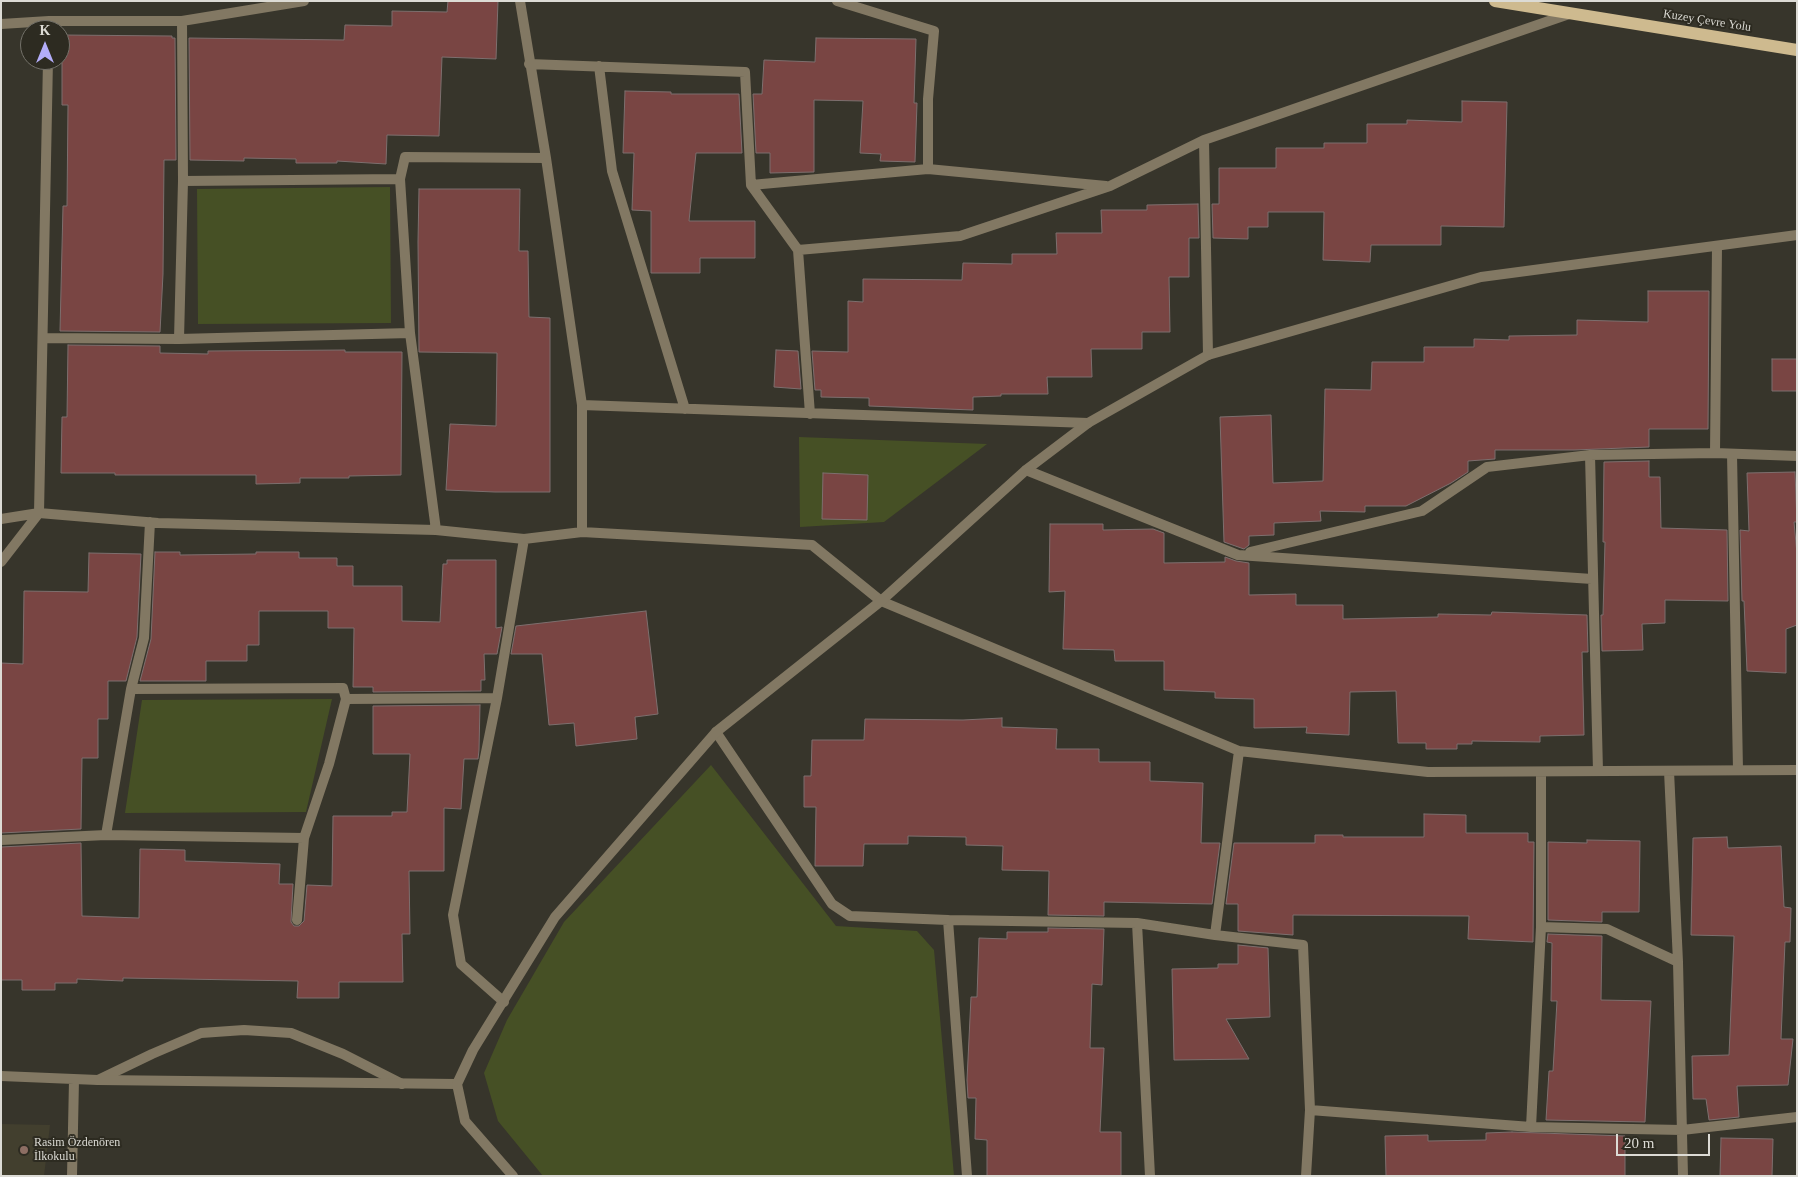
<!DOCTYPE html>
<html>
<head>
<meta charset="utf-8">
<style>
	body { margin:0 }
	#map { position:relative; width:1798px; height:1177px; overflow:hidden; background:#37352b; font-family:"Times New Roman",serif }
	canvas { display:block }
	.frame { position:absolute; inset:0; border:2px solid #dcdbd5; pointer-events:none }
	.north { position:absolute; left:20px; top:20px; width:50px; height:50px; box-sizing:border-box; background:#2d2b21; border:1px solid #737169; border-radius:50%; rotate:0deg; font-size:14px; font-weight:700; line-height:20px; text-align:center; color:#dcdbd5 }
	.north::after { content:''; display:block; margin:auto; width:18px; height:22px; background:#b3adf9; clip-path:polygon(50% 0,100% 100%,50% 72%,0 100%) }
	.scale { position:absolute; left:1616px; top:1134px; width:94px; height:22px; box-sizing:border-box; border:2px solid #dcdbd5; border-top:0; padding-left:6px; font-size:15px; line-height:18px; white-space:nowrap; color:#dcdbd5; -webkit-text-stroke:4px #2d2b21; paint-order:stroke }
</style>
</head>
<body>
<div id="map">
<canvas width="1798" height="1177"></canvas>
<div class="frame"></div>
<div class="north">K</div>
<div class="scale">20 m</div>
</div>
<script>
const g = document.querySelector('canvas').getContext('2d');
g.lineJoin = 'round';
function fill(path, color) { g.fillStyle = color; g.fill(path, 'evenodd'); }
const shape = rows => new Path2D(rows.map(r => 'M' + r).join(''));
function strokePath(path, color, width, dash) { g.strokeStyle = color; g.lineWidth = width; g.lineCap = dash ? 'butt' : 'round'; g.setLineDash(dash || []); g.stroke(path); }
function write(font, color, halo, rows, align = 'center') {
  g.font = font + ' "Times New Roman",serif'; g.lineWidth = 4; g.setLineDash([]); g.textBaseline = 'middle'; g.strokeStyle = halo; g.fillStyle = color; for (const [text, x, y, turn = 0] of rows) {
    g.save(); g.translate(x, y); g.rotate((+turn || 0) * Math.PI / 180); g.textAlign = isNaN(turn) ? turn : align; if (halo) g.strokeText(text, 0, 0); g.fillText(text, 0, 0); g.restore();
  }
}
fill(shape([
	[1,1124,50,1125,44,1176,1,1176]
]), '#423f2e');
fill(shape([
	[390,187,391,323,198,324,197,189],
	[799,437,987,444,884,522,800,527],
	[332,699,306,812,125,813,142,700],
	[711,765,836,926,917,931,934,950,954,1176,543,1176,498,1121,484,1073,507,1020,564,922]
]), '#465025');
const building = shape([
	[448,1,498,1,496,59,442,57,439,136,387,135,386,164,337,161,337,163,296,163,296,159,244,158,244,161,190,160,189,38,344,40,345,25,392,26,392,11,447,12,448,1],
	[62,35,172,36,172,38,175,38,176,160,164,160,163,274,160,332,60,331,63,206,67,206,68,105,62,105,62,35],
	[816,38,916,39,914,103,917,103,915,162,880,161,881,154,860,153,863,101,814,100,814,172,770,173,770,153,756,153,753,94,762,94,764,60,815,62,816,38],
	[625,91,671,92,671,94,739,94,742,153,696,153,689,221,755,221,755,258,700,258,700,273,651,273,651,211,632,210,634,153,623,153,625,91],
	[1462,101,1507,102,1504,227,1441,226,1441,245,1371,245,1370,262,1323,260,1324,212,1268,212,1268,227,1248,227,1248,239,1213,238,1212,204,1219,204,1219,168,1276,168,1276,148,1324,148,1324,143,1367,143,1367,124,1407,124,1407,120,1462,122,1462,101],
	[419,189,520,189,519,251,528,251,529,317,550,318,550,492,495,492,446,490,450,424,496,426,497,353,419,352,418,242,419,189],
	[1198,204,1199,238,1189,238,1189,277,1169,277,1170,332,1142,332,1142,349,1091,349,1092,377,1047,377,1048,394,1001,394,1001,396,973,397,973,410,869,406,869,398,821,397,821,390,815,390,812,351,848,352,848,301,863,302,863,279,962,280,963,263,1012,264,1012,254,1057,254,1056,233,1102,233,1101,210,1147,210,1147,205,1198,204],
	[1648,291,1709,291,1708,429,1649,429,1649,447,1574,450,1495,450,1495,459,1468,461,1468,472,1451,483,1406,506,1365,506,1365,512,1320,511,1321,521,1274,523,1274,535,1249,536,1249,545,1244,549,1224,542,1220,417,1271,415,1273,483,1323,481,1325,389,1371,390,1372,362,1424,362,1424,347,1474,347,1474,339,1509,340,1509,336,1577,335,1577,320,1648,322,1648,291],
	[68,345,160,346,160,353,208,354,208,351,345,350,345,352,402,352,401,475,349,476,349,478,300,478,300,483,256,484,256,475,115,475,115,473,61,473,62,417,67,417,68,345],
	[776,350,798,351,801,389,774,387,776,350],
	[1772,359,1797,359,1797,391,1772,391,1772,359],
	[1649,461,1649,477,1660,477,1661,528,1727,530,1728,601,1665,600,1665,623,1642,624,1643,650,1602,651,1601,615,1603,615,1605,542,1603,542,1604,462,1649,461],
	[1795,472,1797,522,1794,522,1797,554,1797,625,1786,629,1786,673,1747,671,1744,601,1742,601,1740,530,1749,531,1747,473,1795,472],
	[823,473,868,475,867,520,822,519,823,473],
	[1050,524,1103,524,1103,530,1153,529,1164,533,1164,563,1225,562,1225,557,1236,561,1249,563,1249,595,1296,594,1296,605,1343,605,1343,619,1438,617,1438,614,1491,615,1492,612,1587,615,1588,652,1582,652,1584,735,1540,736,1540,742,1472,741,1472,744,1457,744,1457,749,1426,749,1426,743,1398,743,1396,691,1350,692,1349,735,1306,733,1307,727,1254,728,1254,699,1215,698,1215,692,1164,690,1164,661,1115,661,1114,650,1063,649,1065,591,1049,592,1050,524],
	[155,552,180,552,180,555,256,554,256,552,299,552,299,558,337,558,337,566,353,566,353,586,402,586,402,621,440,622,443,564,447,564,447,560,496,560,496,628,502,627,497,654,484,654,485,680,481,680,481,691,373,692,373,687,353,687,354,628,328,628,328,611,259,611,259,645,247,645,247,661,206,661,206,681,140,681,151,639,155,552],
	[89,553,141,554,137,637,126,681,108,681,108,719,98,719,98,758,82,758,81,829,1,833,1,663,23,664,24,591,88,592,89,553],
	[646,611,658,714,635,717,637,739,576,746,574,723,549,725,542,654,511,654,516,626,646,611],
	[480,705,479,750,478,759,464,759,461,809,444,808,444,871,409,871,410,934,402,934,403,982,339,982,339,998,297,998,298,981,123,978,123,981,77,979,77,983,55,983,55,990,22,990,22,980,1,980,1,847,81,843,82,916,139,918,140,849,185,850,185,861,280,864,279,884,293,884,291,922,294,926,299,926,304,921,307,885,332,886,333,816,392,816,392,812,407,812,410,754,373,754,373,706,480,705],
	[1002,718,1002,727,1057,729,1056,749,1099,749,1099,762,1150,762,1150,781,1203,783,1201,843,1220,843,1212,904,1104,902,1104,916,1048,915,1049,871,1002,870,1003,846,966,845,966,837,908,836,908,844,864,844,863,866,815,866,816,807,804,807,804,776,811,776,812,740,864,740,865,719,963,720,1002,718],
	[1424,814,1466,815,1466,833,1528,833,1528,842,1534,842,1533,942,1468,939,1469,916,1293,915,1293,935,1238,931,1238,904,1226,904,1234,843,1315,843,1315,835,1343,835,1343,837,1424,837,1424,814],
	[1727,837,1728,848,1781,846,1784,907,1791,908,1790,942,1785,942,1781,1039,1793,1039,1788,1085,1737,1086,1739,1117,1709,1120,1706,1099,1693,1099,1692,1056,1729,1055,1734,936,1691,935,1693,838,1727,837],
	[1587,840,1640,841,1639,912,1602,912,1602,922,1548,920,1548,842,1587,843,1587,840],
	[1048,928,1104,929,1102,985,1092,984,1090,1048,1104,1048,1100,1132,1121,1132,1121,1176,987,1176,987,1140,975,1139,976,1098,968,1098,967,1080,971,997,977,997,979,938,1007,939,1007,932,1048,932,1048,928],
	[1548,934,1602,936,1601,1000,1651,1001,1645,1122,1546,1120,1549,1071,1553,1071,1557,1001,1551,1001,1552,943,1547,942,1548,934],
	[1238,945,1268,948,1270,1017,1226,1019,1249,1059,1174,1060,1172,969,1218,968,1218,964,1238,964,1238,945],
	[1512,1132,1625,1136,1625,1176,1386,1176,1385,1136,1428,1135,1428,1141,1486,1140,1486,1133,1512,1132],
	[1721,1138,1773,1139,1772,1176,1720,1176,1721,1138]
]);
fill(building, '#794543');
strokePath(building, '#7d6f6e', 1);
strokePath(shape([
	[1732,454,1738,770],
	[98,1080,152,1054,201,1033,244,1030,291,1033,343,1054,402,1084]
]), '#827863', 10);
strokePath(shape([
	[520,1,546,158,582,405,582,532],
	[837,1,934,31,928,99,928,169],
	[1,24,49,21,182,21,304,1],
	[529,64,745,72,751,185,798,250,810,414],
	[599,66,612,171,685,409],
	[1204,140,1208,355],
	[400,179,410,333,436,530],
	[183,181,400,179,405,157,546,158],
	[751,185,928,169,1106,186],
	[798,250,960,236,1110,186,1204,140,1572,13],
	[43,338,179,339,410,333],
	[179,339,183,181,182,21],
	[582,405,1088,423],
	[1715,453,1717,246],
	[1590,455,1598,771],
	[1026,470,1238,555,1592,579],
	[1,519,39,513,158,523,436,530,524,539,582,532,812,545,881,601,1239,751,1428,772,1797,770],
	[1250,552,1422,511,1487,467,1590,455,1715,453,1797,456],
	[1,562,39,513,48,60],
	[131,689,343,688,346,699,497,698],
	[716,732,832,904,850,916,948,920,967,1176],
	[1669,771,1678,962,1683,1176],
	[106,835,131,689,144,638,150,522],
	[1,840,106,835,304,838],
	[297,920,304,838,329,764,346,699],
	[948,920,1137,923,1215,935,1303,945,1310,1110,1306,1176],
	[1137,923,1150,1176],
	[1541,927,1607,929,1678,962],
	[1215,935,1239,751],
	[504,1002,461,964,453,915,497,698,524,539],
	[1,1076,98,1080,457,1084],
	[1310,1110,1531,1127,1682,1130,1797,1117],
	[1531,1127,1541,927,1541,772],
	[72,1176,74,1080]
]), '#827863', 10);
strokePath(shape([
	[513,1176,465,1121,457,1084,473,1050,555,917,716,732,881,601,1026,470,1088,423,1208,355,1481,277,1797,235]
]), '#827863', 10);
strokePath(shape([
	[1495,1,1797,50]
]), '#ceba8f', 12);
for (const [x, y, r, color] of [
	[24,1150,5,"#8d6e63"]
]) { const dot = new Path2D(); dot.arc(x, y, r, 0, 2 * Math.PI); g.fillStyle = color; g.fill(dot); strokePath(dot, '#2d2b21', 2); }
write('12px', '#dcdbd5', '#2d2b21', [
	["Kuzey Çevre Yolu",1707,21,9]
]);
write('12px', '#dcdbd5', '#2d2b21', [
	["Rasim Özdenören",34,1143],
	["İlkokulu",34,1157]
], 'left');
</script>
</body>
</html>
